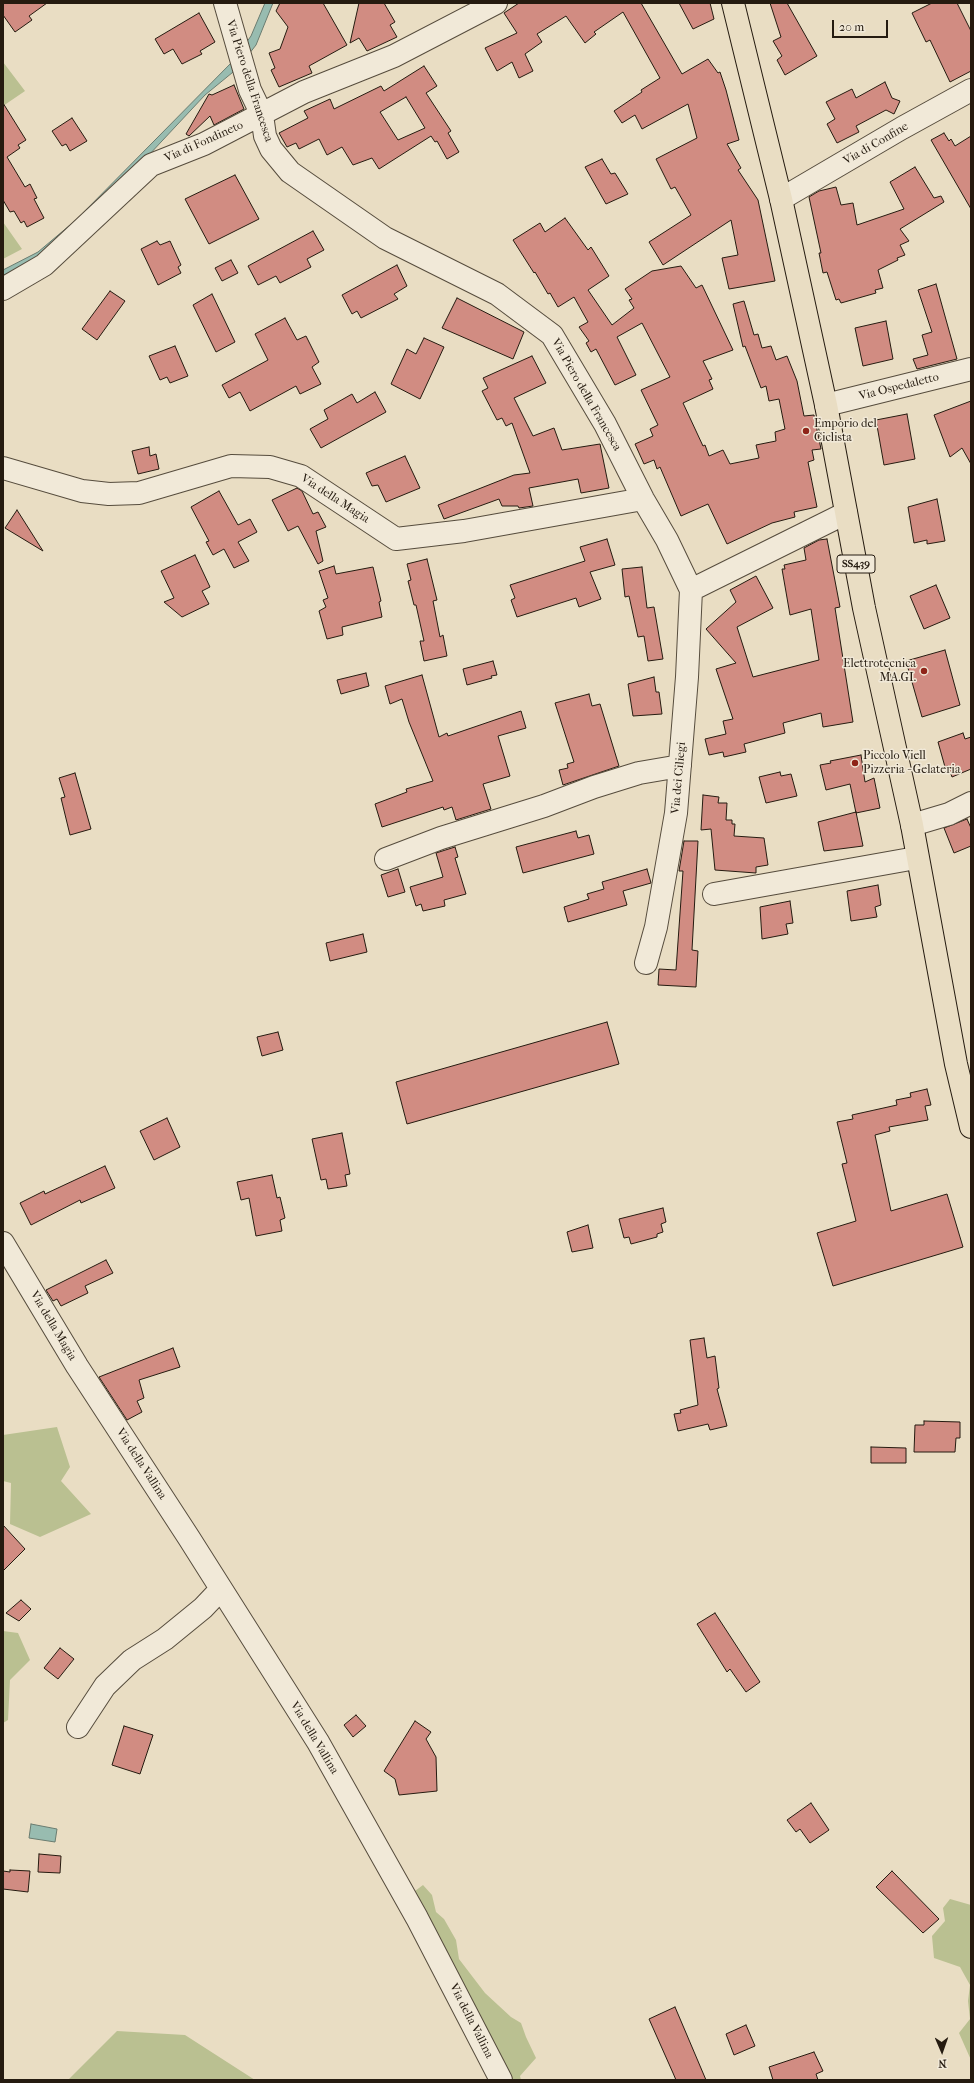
<!DOCTYPE html>
<html>
<head>
<meta charset="utf-8">
<style>
	body { margin:0 }
	#map { position:relative; width:974px; height:2083px; overflow:hidden; background:#e9ddc3; font-family:"IM FELL French Canon",serif }
	canvas { display:block }
	.frame { position:absolute; inset:0; border:4px solid #251b10; pointer-events:none }
	.north { position:absolute; left:922px; top:2031px; width:40px; height:40px; -webkit-text-stroke:3px #f1e9d8; paint-order:stroke; rotate:178deg; font-size:11px; font-weight:700; line-height:16px; text-align:center; color:#251b10 }
	.north::after { content:''; display:block; margin:auto; width:14px; height:18px; background:#251b10; clip-path:polygon(50% 0,100% 100%,50% 72%,0 100%) }
	.scale { position:absolute; left:832px; top:20px; width:56px; height:18px; box-sizing:border-box; border:2px solid #251b10; border-top:0; padding-left:5px; font-size:12px; line-height:14px; white-space:nowrap; color:#251b10; -webkit-text-stroke:3px #f1e9d8; paint-order:stroke }
</style>
</head>
<body>
<div id="map">
<canvas width="974" height="2083"></canvas>
<div class="frame"></div>
<div class="north">N</div>
<div class="scale">20 m</div>
</div>
<script>
const g = document.querySelector('canvas').getContext('2d');
g.lineJoin = 'round';
function fill(path, color) { g.fillStyle = color; g.fill(path, 'evenodd'); }
const shape = rows => new Path2D(rows.map(r => 'M' + r).join(''));
function strokePath(path, color, width, dash) { g.strokeStyle = color; g.lineWidth = width; g.lineCap = dash ? 'butt' : 'round'; g.setLineDash(dash || []); g.stroke(path); }
function write(font, color, halo, rows, align = 'center') {
  g.font = font + ' "IM FELL French Canon",serif'; g.lineWidth = 3; g.setLineDash([]); g.textBaseline = 'middle'; g.strokeStyle = halo; g.fillStyle = color; for (const [text, x, y, turn = 0] of rows) {
    g.save(); g.translate(x, y); g.rotate((+turn || 0) * Math.PI / 180); g.textAlign = isNaN(turn) ? turn : align; if (halo) g.strokeText(text, 0, 0); g.fillText(text, 0, 0); g.restore();
  }
}
fill(shape([
	[3,62,25,91,3,106],
	[3,222,22,249,3,259],
	[57,1427,70,1467,61,1481,91,1514,40,1537,10,1524,11,1483,3,1481,3,1435],
	[3,1631,18,1633,30,1660,10,1680,8,1720,3,1723],
	[423,1885,432,1895,436,1912,444,1919,456,1940,459,1959,485,1993,511,2017,521,2023,526,2037,536,2058,520,2076,521,2080,497,2080,405,1907,415,1891],
	[950,1899,971,1905,971,2060,959,2033,970,2019,968,2001,970,1985,960,1967,934,1958,932,1936,945,1921,943,1908],
	[117,2031,185,2035,255,2080,68,2080]
]), '#bac091');
const water = shape([
	[265,3,273,3,256,45,238,68,205,95,133,172,40,256,3,276,3,270,38,252,76,220,234,60,251,36,265,3],
	[31,1824,57,1829,55,1842,29,1838,31,1824]
]);
fill(water, '#98bcb0');
strokePath(water, '#6a7c70', 1);
const building = shape([
	[3,3,47,3,29,16,32,20,15,32,3,15,3,3],
	[280,3,323,3,347,45,309,66,312,73,279,87,271,70,275,68,269,53,280,49,288,27,276,11,280,3],
	[359,3,384,3,395,22,390,25,397,37,367,51,359,38,350,43,359,3],
	[519,3,641,3,682,74,708,59,718,73,720,72,726,90,739,140,727,144,741,168,738,170,758,200,775,281,729,289,722,258,738,255,731,220,663,265,649,242,691,215,675,187,671,189,656,159,697,138,688,104,642,129,635,115,622,123,614,111,642,92,641,90,660,78,623,12,594,32,596,34,585,43,566,16,537,34,542,42,525,54,533,71,519,78,512,62,497,71,485,48,517,33,504,13,519,3],
	[679,3,710,3,714,19,693,29,679,3],
	[770,3,787,3,817,56,785,75,777,60,782,56,773,41,781,37,770,3],
	[932,3,957,3,971,31,971,71,950,82,930,40,926,42,912,13,932,3],
	[199,13,215,42,200,51,202,54,182,64,173,49,164,54,155,39,199,13],
	[424,66,437,86,426,93,451,131,448,133,459,152,447,159,437,141,435,142,431,136,379,169,372,158,353,165,342,147,327,155,319,139,299,149,296,143,287,147,279,133,308,118,304,111,330,99,334,109,381,86,384,91,424,66],
	[406,97,425,128,398,140,380,112,406,97],
	[885,82,892,98,900,101,894,114,886,110,856,126,859,132,837,143,827,124,835,119,826,102,852,89,856,98,885,82],
	[234,85,244,109,214,125,210,116,189,136,186,134,209,94,212,95,234,85],
	[3,103,26,140,18,145,20,148,7,157,25,187,30,184,37,198,34,199,44,218,27,227,24,221,21,223,14,211,10,212,3,200,3,103],
	[72,118,87,141,70,151,66,144,62,146,52,131,72,118],
	[944,133,949,141,951,139,955,146,971,136,971,209,931,140,944,133],
	[602,159,611,174,615,173,628,194,606,204,585,167,602,159],
	[915,167,934,198,941,196,944,202,900,229,909,241,900,245,905,255,897,258,898,260,878,270,883,288,875,290,876,293,841,303,839,299,836,300,827,272,823,273,819,253,821,253,809,197,819,191,836,187,841,205,853,203,857,225,904,209,890,182,915,167],
	[235,175,259,219,209,244,185,199,235,175],
	[565,218,588,250,591,247,609,276,588,290,612,325,634,308,629,300,632,299,625,289,652,271,681,266,696,288,702,285,733,350,703,361,712,379,709,380,713,389,683,403,703,446,705,445,709,456,723,450,730,464,759,458,756,445,776,441,775,432,785,429,779,399,769,401,766,386,761,388,745,346,743,347,733,304,744,301,754,335,758,334,762,348,771,346,776,360,787,356,797,381,804,416,814,415,821,449,812,450,814,460,808,462,817,507,794,512,795,517,772,523,727,544,708,504,681,516,660,467,657,469,654,460,644,464,635,444,653,436,650,429,658,425,641,390,670,377,642,323,617,337,636,375,615,385,596,349,591,352,586,343,589,341,579,327,588,322,574,297,558,307,550,293,548,294,535,272,534,273,513,240,540,223,545,232,565,218],
	[313,231,324,250,307,259,311,267,280,283,276,276,258,285,248,266,313,231],
	[157,241,160,245,170,241,181,265,178,267,181,273,158,285,141,249,157,241],
	[231,260,238,273,222,281,215,268,231,260],
	[397,265,407,286,394,294,398,299,361,318,357,311,352,314,342,295,397,265],
	[936,284,957,359,917,369,913,359,928,355,922,335,932,332,918,290,936,284],
	[110,291,125,301,97,340,82,329,110,291],
	[212,294,235,342,216,352,193,305,212,294],
	[457,298,524,332,513,359,442,328,457,298],
	[285,318,297,340,306,336,319,362,312,367,321,384,300,394,296,386,250,411,240,392,229,398,222,385,268,360,255,334,285,318],
	[886,321,893,359,863,366,855,328,886,321],
	[424,338,444,347,420,399,391,384,407,349,416,354,424,338],
	[175,346,188,376,170,383,167,377,160,380,149,356,175,346],
	[532,356,546,383,514,398,533,436,554,428,562,450,600,444,609,488,581,493,578,479,529,488,533,506,519,508,518,506,502,506,499,499,444,519,438,505,514,475,530,473,512,423,506,426,502,418,497,420,482,391,488,388,483,378,532,356],
	[375,392,386,412,321,448,310,429,328,419,324,410,352,394,357,403,375,392],
	[971,401,971,464,962,448,950,457,934,415,971,401],
	[907,414,915,459,884,465,876,420,907,414],
	[149,447,150,456,156,454,159,469,138,474,132,451,149,447],
	[405,456,420,488,386,502,378,485,372,486,366,473,405,456],
	[297,488,302,491,313,514,318,512,326,527,316,531,323,561,318,564,298,526,288,531,272,500,297,488],
	[219,491,238,525,250,519,257,532,238,542,249,561,234,568,224,549,213,555,206,542,209,541,191,507,219,491],
	[937,499,945,541,927,544,927,540,914,543,908,507,937,499],
	[17,510,43,551,5,528,17,510],
	[607,539,615,565,590,572,601,599,579,607,576,598,517,617,511,600,515,598,510,585,585,561,580,547,607,539],
	[827,539,840,607,835,608,853,722,823,727,821,713,783,723,785,733,744,744,746,752,724,757,723,752,709,755,705,739,726,734,723,721,733,719,716,669,736,663,706,629,736,602,730,590,756,576,773,608,737,627,753,677,819,660,811,609,790,615,782,569,785,569,784,565,806,560,804,548,819,540,827,539],
	[195,555,210,587,202,591,209,604,182,617,164,602,174,598,161,571,195,555],
	[427,559,437,600,433,601,440,637,443,635,447,656,424,661,420,641,424,641,416,605,414,605,408,581,411,580,407,564,427,559],
	[334,566,336,574,373,567,381,601,379,602,382,617,342,627,343,635,327,639,319,611,326,607,323,600,328,598,319,571,334,566],
	[642,567,647,608,654,607,663,659,648,661,644,636,638,637,629,596,625,597,622,569,642,567],
	[936,585,950,618,924,629,910,596,936,585],
	[945,650,960,705,922,717,906,661,945,650],
	[493,661,497,675,491,676,492,678,467,685,463,669,493,661],
	[366,673,369,686,341,694,337,680,366,673],
	[422,675,439,737,447,733,448,736,521,711,526,728,498,736,510,776,483,784,491,809,456,820,452,807,444,810,443,807,382,827,375,804,407,792,406,789,433,781,409,722,402,699,390,704,385,686,422,675],
	[654,677,656,692,659,692,662,714,633,716,628,684,654,677],
	[589,694,592,706,600,704,619,766,563,785,559,770,568,768,567,764,574,762,555,703,589,694],
	[963,733,965,739,971,737,971,769,952,777,948,766,945,767,938,742,963,733],
	[861,755,865,782,874,778,880,808,856,813,850,784,826,790,820,765,831,763,830,761,861,755],
	[780,772,781,776,791,774,797,796,766,803,759,777,780,772],
	[75,773,91,829,70,835,61,798,65,797,59,778,75,773],
	[703,795,719,797,718,803,727,803,726,820,732,820,732,824,735,824,734,836,764,838,768,865,756,867,756,873,715,870,711,829,701,830,703,795],
	[856,812,863,846,824,851,818,822,856,812],
	[967,819,971,828,971,846,954,853,944,828,967,819],
	[576,831,578,838,589,835,594,854,523,873,516,847,576,831],
	[684,841,698,841,692,950,698,951,696,987,658,985,659,969,676,970,683,871,679,871,684,841],
	[455,847,458,857,455,858,466,894,444,900,445,906,423,911,421,904,416,906,410,887,443,877,436,853,455,847],
	[398,869,405,892,388,897,381,875,398,869],
	[647,869,651,883,623,891,627,905,568,922,564,907,589,899,587,894,604,889,602,882,647,869],
	[878,885,881,905,875,907,877,917,851,921,847,891,878,885],
	[790,901,793,923,786,924,788,934,762,939,760,907,790,901],
	[363,934,367,952,330,961,326,943,363,934],
	[607,1022,619,1064,407,1124,396,1082,607,1022],
	[278,1032,283,1050,262,1056,257,1037,278,1032],
	[927,1089,931,1105,925,1106,928,1120,889,1127,890,1131,875,1135,891,1211,947,1194,963,1247,833,1286,817,1233,856,1221,842,1164,847,1163,837,1122,853,1119,852,1115,897,1105,896,1100,911,1097,910,1093,927,1089],
	[167,1118,180,1147,154,1160,140,1131,167,1118],
	[342,1133,350,1174,345,1175,347,1186,328,1189,326,1179,321,1180,312,1139,342,1133],
	[105,1166,115,1188,81,1203,80,1200,31,1225,20,1203,44,1191,45,1194,105,1166],
	[272,1175,277,1198,280,1197,285,1218,280,1220,282,1231,256,1236,249,1198,241,1200,237,1182,272,1175],
	[663,1208,666,1222,661,1224,663,1232,657,1234,657,1237,631,1244,629,1237,624,1238,619,1219,663,1208],
	[588,1225,593,1248,572,1252,567,1232,588,1225],
	[106,1260,113,1273,85,1286,88,1293,61,1306,57,1299,53,1301,46,1290,106,1260],
	[704,1338,707,1358,715,1356,719,1388,717,1389,727,1426,710,1430,708,1424,678,1431,674,1414,681,1413,680,1410,698,1405,690,1340,704,1338],
	[173,1348,180,1367,139,1380,144,1398,137,1401,142,1412,127,1420,99,1377,173,1348],
	[924,1421,960,1422,960,1438,956,1438,955,1452,914,1452,915,1425,924,1425,924,1421],
	[871,1447,906,1448,906,1463,871,1463,871,1447],
	[3,1525,25,1549,3,1571,3,1525],
	[21,1600,31,1609,19,1621,6,1613,21,1600],
	[715,1613,760,1682,746,1692,730,1669,727,1672,697,1624,715,1613],
	[60,1648,74,1659,58,1679,44,1668,60,1648],
	[356,1715,366,1726,353,1737,344,1725,356,1715],
	[415,1721,431,1732,426,1739,436,1757,437,1791,399,1795,395,1779,384,1771,415,1721],
	[124,1726,153,1735,140,1774,112,1765,124,1726],
	[811,1803,829,1830,810,1843,800,1829,796,1832,787,1820,811,1803],
	[39,1854,61,1856,60,1873,38,1872,39,1854],
	[10,1870,30,1871,28,1892,3,1889,3,1871,10,1872,10,1870],
	[892,1871,939,1919,923,1933,876,1887,892,1871],
	[675,2007,706,2080,676,2080,673,2073,649,2019,675,2007],
	[746,2025,755,2046,734,2055,726,2034,746,2025],
	[814,2052,823,2071,816,2074,818,2080,773,2080,769,2067,814,2052]
]);
fill(building, '#d18c82');
strokePath(building, '#251b10', 1);
const minor = shape([
	[225,3,250,90,262,115,265,136,271,149,290,172,385,238,497,294,552,335,605,424,643,499,667,540,691,590,687,677,676,813,656,927,646,963],
	[781,199,902,128,971,90],
	[3,289,44,265,151,165,204,144,304,92,394,56,496,3],
	[826,405,971,369],
	[3,468,82,491,109,494,139,493,231,466,270,467,301,476,396,539,464,531,643,499],
	[691,590,846,513],
	[912,825,949,814,971,803],
	[386,859,441,838,544,806,594,787,639,773,680,766],
	[714,894,916,858],
	[3,1243,77,1366,189,1538,318,1742,417,1918,501,2080],
	[78,1727,105,1686,132,1660,165,1639,203,1608,221,1589]
]);
const primary = shape([
	[733,3,781,199,826,405,864,608,912,825,956,1064,971,1127]
]);
strokePath(minor, '#564c3d', 24);
strokePath(primary, '#251b10', 24);
strokePath(minor, '#f1e9d8', 22);
strokePath(primary, '#e9ddc3', 22);
for (const [x, y, r, color] of [
	[806,431,4,"#8f2418"],
	[924,671,4,"#8f2418"],
	[855,763,4,"#8f2418"]
]) { const dot = new Path2D(); dot.arc(x, y, r, 0, 2 * Math.PI); g.fillStyle = color; g.fill(dot); strokePath(dot, '#f1e9d8', 1.5); }
for (const [x, y, w] of [
	[856,564,38]
]) { const box = new Path2D(); box.roundRect(x - w / 2, y - 9, w, 18, 3); g.fillStyle = '#f1e9d8'; g.fill(box); strokePath(box, '#251b10', 1); }
write('bold 11px', '#251b10', null, [
	["SS439",856,564]
]);
write('12px', '#251b10', '#f1e9d8', [
	["Via Piero della Francesca",249,81,72],
	["Via di Fondineto",204,142,-24],
	["Via di Confine",876,144,-30],
	["Via Ospedaletto",899,387,-14],
	["Via Piero della Francesca",586,395,60],
	["Via della Magia",335,499,33],
	["Via dei Ciliegi",679,778,-85],
	["Via della Magia",53,1326,59],
	["Via della Vallina",141,1464,57],
	["Via della Vallina",314,1738,59],
	["Via della Vallina",471,2021,63]
]);
write('12px', '#251b10', '#f1e9d8', [
	["Emporio del",814,424],
	["Ciclista",814,438],
	["Elettrotecnica",916,664,"right"],
	["MA.GI.",916,678,"right"],
	["Piccolo Viell",863,756],
	["Pizzeria - Gelateria",863,770]
], 'left');
</script>
</body>
</html>
